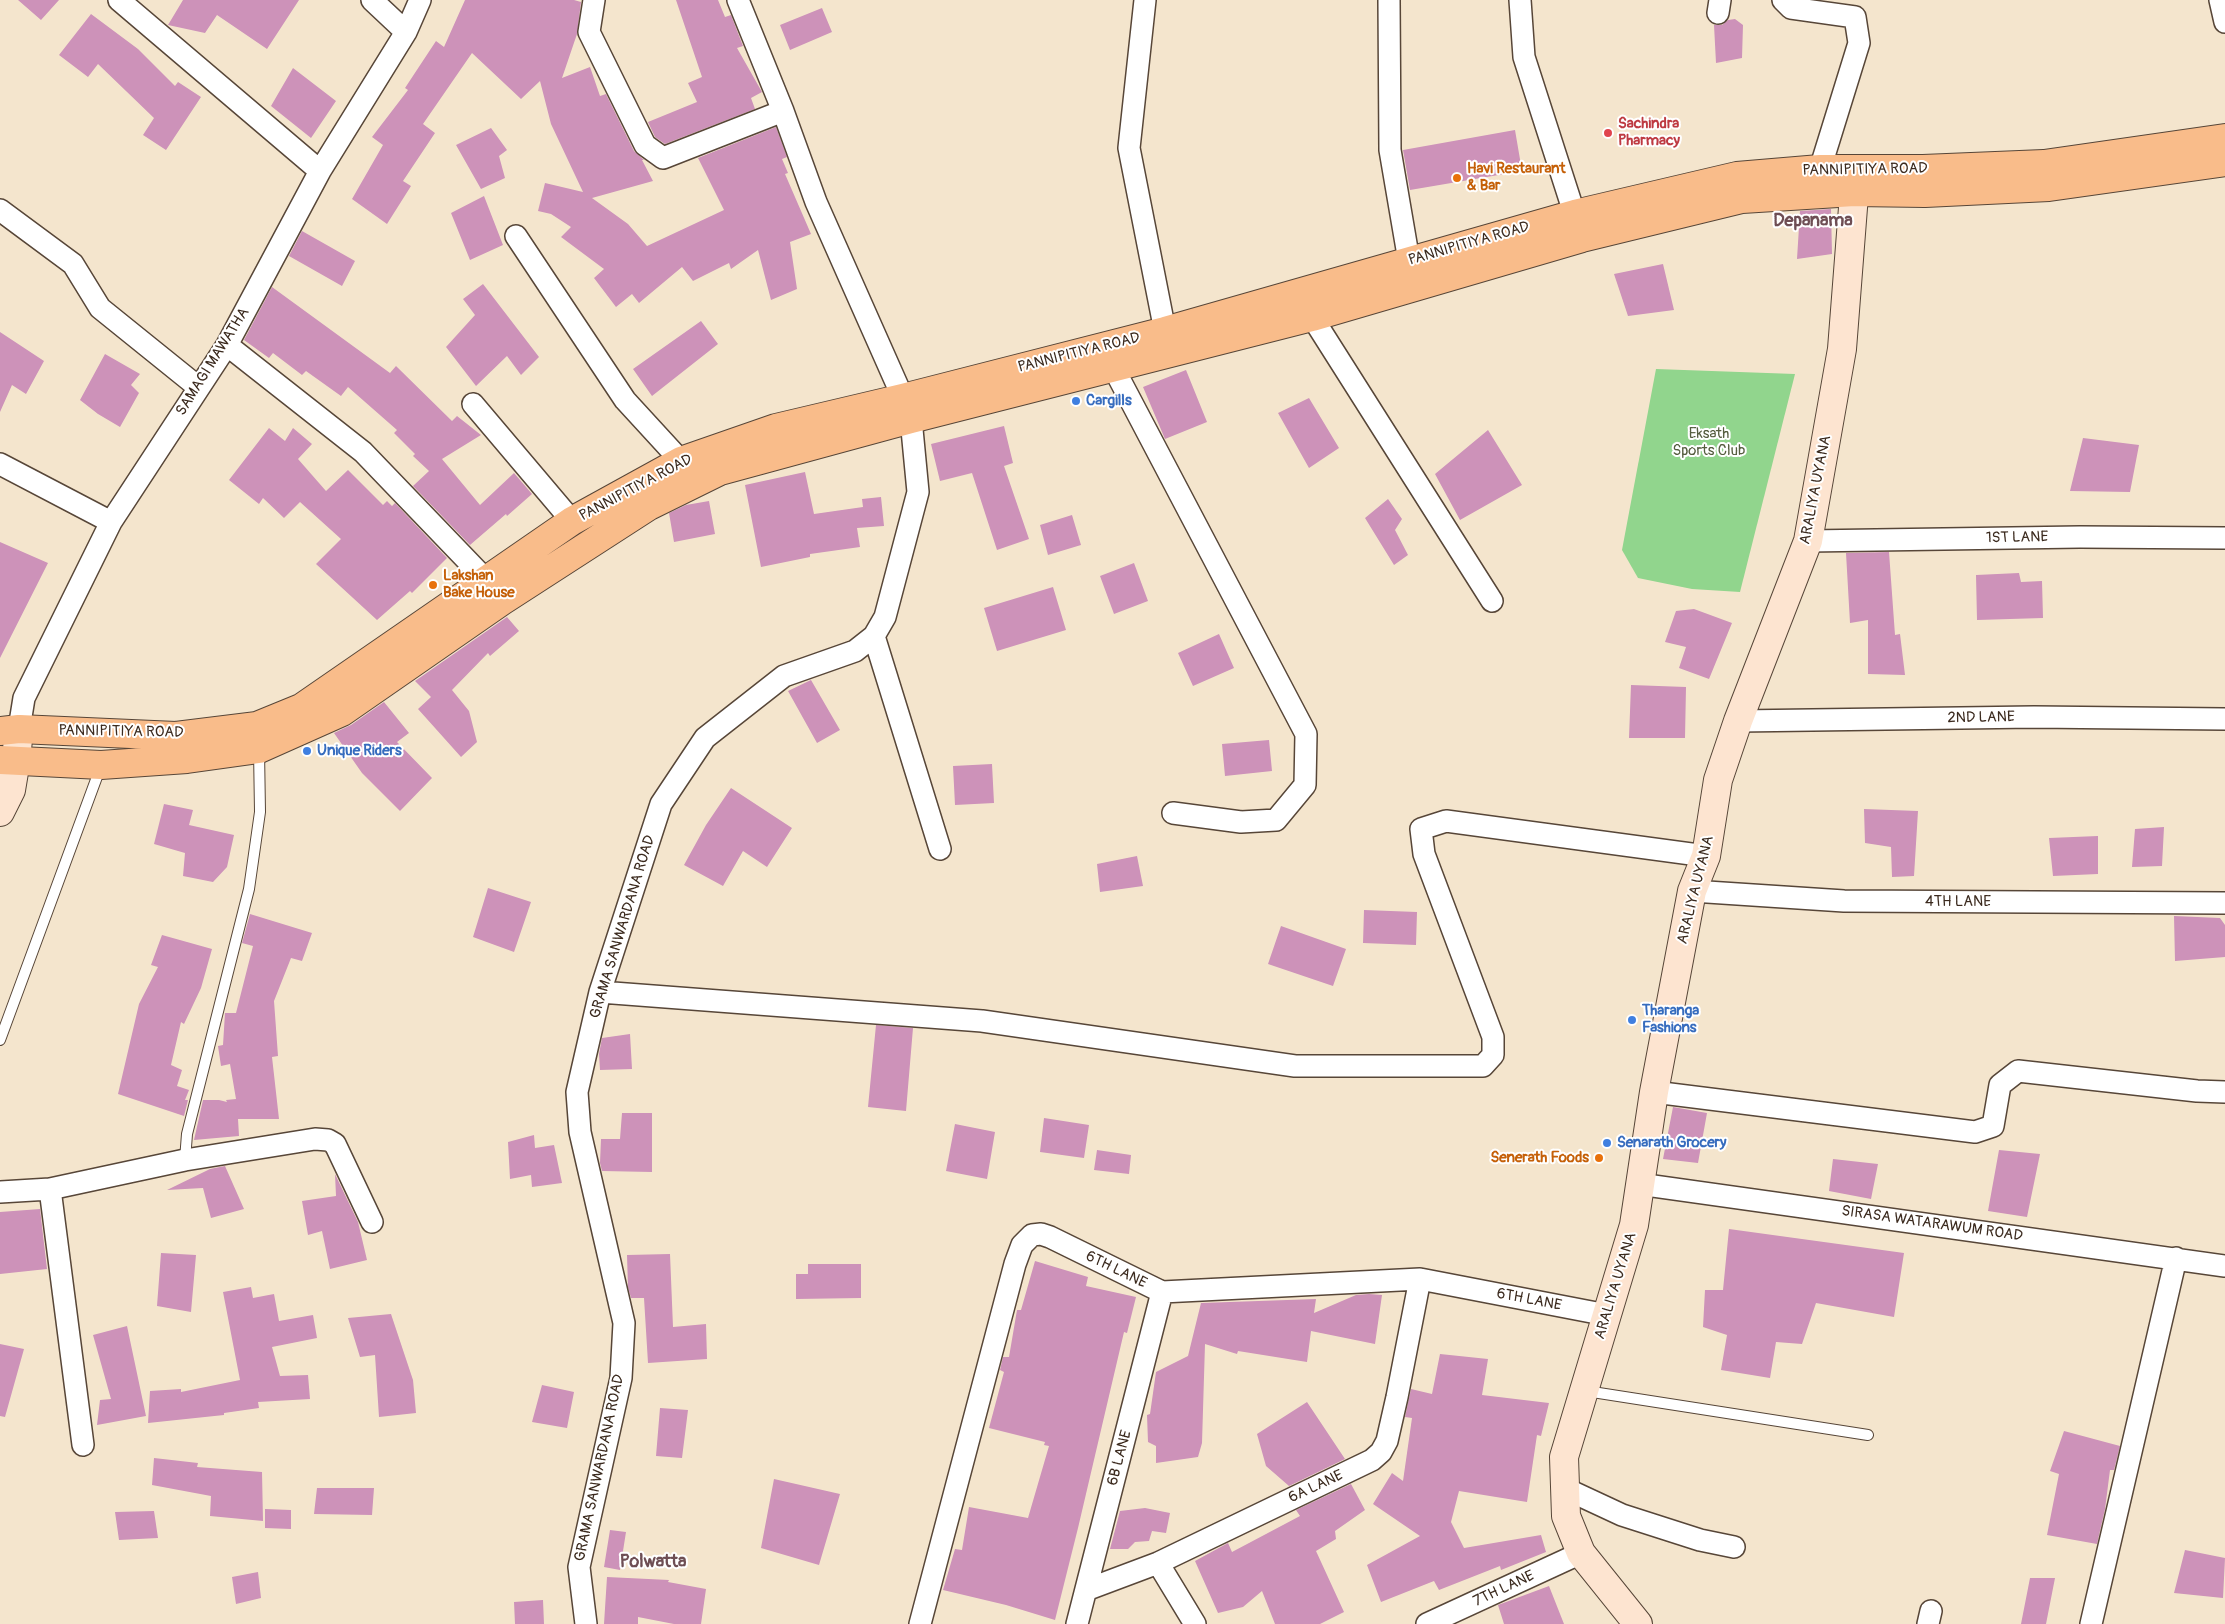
<!DOCTYPE html>
<html>
<head>
<meta charset="utf-8">
<style>
	body { margin:0 }
	canvas { display:block; background:#f4e5cd }
</style>
</head>
<body>
<canvas width="2225" height="1624"></canvas>
<script>
const g = document.querySelector('canvas').getContext('2d');
g.lineJoin = 'round';
function fill(path, color) { g.fillStyle = color; g.fill(path, 'evenodd'); }
const shape = rows => new Path2D(rows.map(r => 'M' + r).join(''));
function strokePath(path, color, width, dash) { g.strokeStyle = color; g.lineWidth = width; g.lineCap = dash ? 'butt' : 'round'; g.setLineDash(dash || []); g.stroke(path); }
function write(font, color, halo, rows, align = 'center') {
  g.font = font + ' Pangolin,sans-serif'; g.lineWidth = 4; g.setLineDash([]); g.textBaseline = 'middle'; g.strokeStyle = halo; g.fillStyle = color; for (const [text, x, y, turn = 0] of rows) {
    g.save(); g.translate(x, y); g.rotate((+turn || 0) * Math.PI / 180); g.textAlign = isNaN(turn) ? turn : align; if (halo) g.strokeText(text, 0, 0); g.fillText(text, 0, 0); g.restore();
  }
}
fill(shape([
	[1656,369,1795,374,1740,592,1692,589,1638,578,1622,550]
]), '#91d58d');
fill(shape([
	[18,0,59,0,41,20],
	[183,0,299,0,267,49,217,15,205,33,168,25],
	[465,0,574,0,581,2,577,34,562,78,590,67,600,96,606,94,634,151,644,160,642,160,653,181,592,198,628,224,647,246,724,210,698,158,776,127,787,157,782,159,788,173,785,174,811,234,790,242,797,289,771,300,758,250,731,269,729,263,693,281,682,267,639,303,632,294,616,307,594,278,604,269,561,237,571,227,551,214,538,211,545,183,583,192,551,124,540,81,521,99,472,53,423,124,435,133,403,181,411,186,387,224,352,199,383,145,372,137,408,90,405,88,436,41,444,47],
	[676,0,718,0,725,17,731,15,743,46,737,48,762,92,751,98,755,109,665,144,655,137,648,122,697,102,688,83,702,77],
	[822,8,832,32,790,50,780,25],
	[91,14,138,49,175,86,178,82,201,97,166,150,143,135,154,118,98,64,88,77,59,55],
	[1735,19,1743,25,1742,58,1716,63,1714,25,1722,25,1728,20],
	[293,68,336,101,311,138,271,106],
	[491,128,507,150,499,156,505,178,481,189,456,145],
	[1515,130,1522,171,1410,190,1403,150],
	[484,196,503,245,470,260,451,213],
	[1831,209,1832,254,1797,259,1800,211],
	[302,231,355,261,342,286,289,256],
	[1663,264,1674,310,1628,316,1614,274],
	[483,284,539,357,521,375,507,356,476,386,446,347,475,315,463,299],
	[272,287,390,373,396,366,452,421,457,416,481,435,442,459,480,505,514,473,532,494,507,516,506,514,470,545,413,486,429,471,413,456,415,454,394,433,397,430,348,387,341,396,306,371,302,375,273,353,269,358,244,340],
	[701,321,718,344,652,396,633,369],
	[0,332,44,361,26,394,12,385,0,412],
	[105,354,140,374,131,385,139,393,120,427,98,414,80,400],
	[1186,370,1207,422,1165,439,1143,387],
	[1309,398,1339,448,1309,468,1278,413],
	[1004,426,1013,463,1004,466,1029,539,997,550,972,473,940,481,931,444],
	[269,428,285,441,293,428,312,444,298,459,326,491,348,470,383,505,387,501,392,506,395,503,447,558,412,593,410,591,377,620,316,564,341,539,300,502,284,518,263,498,259,504,229,480],
	[1488,430,1522,485,1460,520,1435,474],
	[2083,438,2139,445,2130,492,2070,491],
	[805,472,814,514,863,507,862,499,881,497,884,526,857,528,860,547,810,554,810,557,761,567,745,485],
	[1388,499,1402,519,1395,530,1408,555,1394,565,1365,518],
	[709,501,715,534,674,542,669,513,686,505],
	[1072,515,1081,545,1048,555,1040,525],
	[0,542,48,563,0,658],
	[1889,552,1895,635,1900,634,1905,675,1868,674,1868,620,1850,623,1846,553],
	[1134,563,1148,601,1114,614,1100,576],
	[2019,573,2021,582,2042,581,2043,618,1977,620,1976,575],
	[1053,587,1066,630,997,651,984,608],
	[1694,609,1732,623,1709,679,1679,668,1686,647,1665,642,1676,611],
	[507,617,519,631,490,656,488,653,452,690,469,711,477,742,461,757,418,709,431,697,415,681],
	[1219,634,1234,668,1193,686,1178,653],
	[811,680,840,730,817,743,788,691],
	[1631,685,1686,687,1685,738,1629,738],
	[384,702,409,733,397,742,432,778,400,811,362,773,334,733,351,725],
	[1269,740,1272,771,1225,776,1222,744],
	[992,764,994,803,955,805,953,766],
	[731,788,792,828,767,867,743,851,723,886,684,865,706,825],
	[164,804,193,810,189,825,234,835,227,867,213,882,183,876,185,853,154,844],
	[1864,809,1918,811,1914,876,1892,877,1891,847,1865,843],
	[2164,827,2162,866,2132,867,2135,829],
	[2098,836,2098,874,2053,876,2049,838],
	[1137,856,1143,886,1100,892,1097,864],
	[488,888,531,902,514,952,473,937],
	[1364,910,1417,912,1416,945,1363,943],
	[250,914,312,933,302,961,291,958,274,1001,278,1056,272,1057,279,1119,238,1119,239,1136,194,1140,203,1100,219,1100,227,1102,226,1100,236,1099,230,1064,221,1066,218,1046,223,1045,225,1013,236,1013,253,946,242,943],
	[2174,916,2220,918,2225,925,2225,957,2175,961],
	[1281,926,1346,949,1333,986,1268,964],
	[162,935,212,949,201,988,184,1024,181,1022,171,1065,182,1070,177,1086,189,1090,185,1100,188,1100,184,1116,118,1094,139,1004,158,967,151,965],
	[876,1025,913,1028,906,1111,868,1107],
	[630,1034,632,1069,600,1070,599,1054,602,1038],
	[1673,1107,1707,1113,1698,1163,1663,1159],
	[622,1113,652,1113,652,1172,602,1171,600,1163,601,1139,620,1139],
	[1044,1118,1089,1125,1084,1158,1040,1152],
	[955,1124,995,1132,987,1179,946,1171],
	[534,1135,535,1148,554,1145,562,1183,532,1187,531,1175,510,1179,508,1142],
	[1097,1150,1131,1155,1129,1174,1094,1170],
	[1999,1150,2040,1154,2027,1217,1988,1211],
	[1833,1159,1878,1164,1871,1199,1829,1191],
	[225,1166,244,1209,211,1218,203,1188,167,1190,210,1169],
	[335,1174,358,1222,367,1260,330,1269,322,1231,308,1235,302,1201,336,1196],
	[40,1209,47,1269,0,1274,0,1212],
	[1729,1229,1904,1253,1894,1317,1816,1303,1802,1344,1776,1342,1770,1378,1721,1370,1727,1335,1703,1327,1705,1290,1723,1290],
	[161,1253,196,1255,191,1312,157,1306],
	[670,1254,673,1327,706,1324,707,1359,648,1363,644,1298,631,1298,628,1287,627,1255],
	[1035,1261,1088,1277,1086,1286,1136,1297,1127,1333,1124,1332,1078,1528,1055,1620,1006,1605,943,1590,955,1549,962,1550,969,1507,1028,1518,1049,1446,1044,1445,1045,1442,989,1428,1004,1372,1000,1370,1003,1357,1009,1357,1017,1310,1021,1310],
	[808,1264,861,1264,861,1298,796,1299,796,1274,808,1274],
	[251,1287,253,1298,274,1294,279,1321,313,1315,317,1338,272,1347,280,1376,308,1375,310,1399,258,1402,259,1408,224,1413,224,1415,148,1423,150,1391,181,1389,181,1392,240,1380,223,1292],
	[1369,1294,1382,1295,1375,1344,1311,1331,1307,1362,1238,1351,1237,1354,1205,1344,1202,1443,1198,1457,1156,1463,1156,1446,1148,1442,1147,1415,1150,1414,1156,1372,1188,1356,1201,1303,1316,1299,1314,1313,1356,1295],
	[391,1314,413,1380,416,1413,379,1417,375,1355,360,1357,348,1318],
	[127,1326,146,1416,97,1425,100,1400,111,1399,93,1335],
	[0,1344,24,1349,5,1417,0,1416],
	[1440,1354,1488,1359,1482,1395,1549,1403,1541,1436,1537,1435,1527,1502,1459,1491,1451,1522,1464,1548,1541,1535,1546,1552,1501,1570,1500,1566,1439,1590,1434,1581,1381,1602,1367,1565,1420,1536,1373,1504,1392,1473,1403,1481,1412,1418,1405,1417,1411,1389,1432,1394],
	[542,1385,574,1392,567,1428,532,1422],
	[1307,1402,1345,1459,1289,1486,1266,1466,1257,1434],
	[660,1408,688,1410,682,1458,656,1456],
	[2064,1431,2120,1446,2114,1470,2110,1470,2105,1509,2097,1544,2047,1535,2059,1474,2050,1471],
	[154,1458,198,1463,197,1467,262,1472,263,1521,210,1516,211,1496,152,1485],
	[774,1479,840,1494,819,1565,761,1548],
	[1351,1484,1365,1510,1335,1531,1336,1539,1316,1551,1344,1612,1320,1624,1275,1624,1262,1591,1243,1607,1218,1613,1195,1561,1228,1543,1232,1552,1300,1516,1296,1510],
	[317,1488,374,1488,372,1515,314,1514],
	[1145,1508,1170,1513,1166,1533,1152,1531,1149,1541,1135,1542,1128,1549,1110,1549,1120,1511],
	[265,1509,291,1510,291,1529,265,1528],
	[154,1511,158,1538,119,1540,115,1512],
	[610,1530,626,1532,620,1570,604,1567],
	[2185,1550,2225,1558,2223,1598,2174,1593],
	[258,1572,261,1598,236,1604,232,1577],
	[607,1577,669,1580,668,1582,706,1589,701,1624,674,1624,638,1617,638,1624,604,1624],
	[2030,1578,2055,1578,2046,1624,2021,1624],
	[1549,1586,1564,1624,1504,1624,1498,1605],
	[543,1600,544,1624,515,1624,514,1602]
]), '#cd92b9');
const lane = shape([
	[0,1040,101,766],
	[185,1160,187,1134,249,889,260,812,259,750],
	[1586,1391,1868,1435]
]);
const street = shape([
	[119,0,320,171],
	[372,0,406,32],
	[594,0,589,32,645,145,663,158,783,111],
	[1145,0,1129,148,1165,331],
	[1389,0,1390,150,1409,261],
	[1520,0,1524,57,1579,228],
	[1783,0,1791,8,1855,17,1859,43,1820,169],
	[2220,0,2225,22],
	[1718,13,1720,0],
	[0,210,73,264,100,308,198,387],
	[516,236,625,400,681,461],
	[1312,317,1492,601],
	[227,345,363,452,487,581],
	[1113,367,1306,734,1305,785,1276,820,1241,822,1173,813],
	[473,404,572,521],
	[0,464,111,522],
	[1808,541,2080,537,2225,538],
	[874,636,940,849],
	[1738,721,2034,717,2225,719],
	[19,729,24,698,111,522,227,345,320,171,406,32,420,0],
	[1692,891,1844,901,2225,903],
	[600,992,982,1021,1295,1066,1483,1066,1493,1055,1493,1037,1424,854,1421,829,1446,821,1706,856],
	[1654,1092,1975,1132,1993,1126,2000,1085,2018,1071,2197,1091,2225,1092],
	[1639,1184,2225,1266],
	[50,1189,83,1445],
	[0,1192,50,1189,185,1160,315,1139,328,1140,335,1144,372,1222],
	[1564,1488,1622,1515,1700,1540,1734,1547],
	[1158,1563,1195,1624],
	[1086,1590,1158,1563,1372,1460,1381,1452,1387,1441,1397,1397,1420,1279],
	[586,1624,579,1567,621,1378,624,1323,580,1132,577,1092,600,992,661,804,705,738,784,676,855,651,874,636,885,617,918,492,911,419,903,398,816,202,783,111,738,0],
	[920,1624,1015,1264,1022,1245,1032,1235,1041,1234,1050,1237,1162,1292,1420,1279,1607,1315],
	[1077,1624,1162,1292],
	[1427,1624,1581,1553],
	[1928,1624,1931,1611],
	[2091,1624,2176,1258]
]);
const secondary = shape([
	[0,812,11,790,16,760,19,729],
	[1638,1624,1581,1553,1566,1516,1564,1457,1634,1225,1654,1092,1692,891,1706,856,1718,780,1738,721,1808,541,1842,349,1856,169]
]);
const primary = shape([
	[0,731,19,729,176,736,257,726,301,708,572,521,681,461,776,428,903,398,1165,331,1575,214,1737,176,1820,169,1923,169,2044,164,2225,138],
	[0,760,101,765,187,759,259,749,342,712,502,601,649,506,720,471,911,419,1312,317,1582,238,1742,199,1854,192,1925,193,2049,187,2225,162]
]);
strokePath(lane, '#574638', 12);
strokePath(street, '#574638', 24);
strokePath(secondary, '#574638', 30);
strokePath(primary, '#574638', 30);
strokePath(lane, '#fff', 10);
strokePath(street, '#fff', 21);
strokePath(secondary, '#fde4d0', 28);
strokePath(primary, '#f9bc8a', 28);
for (const [x, y, r, color] of [
	[1608,133,5,"#e0444e"],
	[1457,178,5,"#e8710a"],
	[1076,401,5,"#3f7fe0"],
	[433,585,5,"#e8710a"],
	[307,751,5,"#3f7fe0"],
	[1632,1020,5,"#3f7fe0"],
	[1607,1143,5,"#3f7fe0"],
	[1599,1158,5,"#e8710a"]
]) { const dot = new Path2D(); dot.arc(x, y, r, 0, 2 * Math.PI); g.fillStyle = color; g.fill(dot); strokePath(dot, '#fff', 2); }
write('bold 15px', '#be3a42', '#fff', [
	["Sachindra",1618,124],
	["Pharmacy",1618,141]
], 'left');
write('bold 15px', '#c56008', '#fff', [
	["Havi Restaurant",1467,169],
	["& Bar",1467,186],
	["Lakshan",443,576],
	["Bake House",443,593],
	["Senerath Foods",1589,1158,"right"]
], 'left');
write('15px', '#3b2a1e', '#fff', [
	["PANNIPITIYA ROAD",1865,170,-1],
	["PANNIPITIYA ROAD",1469,244,-16],
	["PANNIPITIYA ROAD",1079,353,-14],
	["SAMAGI MAWATHA",213,362,-58],
	["PANNIPITIYA ROAD",636,488,-28],
	["ARALIYA UYANA",1816,490,-79],
	["1ST LANE",2017,538,-1],
	["2ND LANE",1981,718,-1],
	["PANNIPITIYA ROAD",121,732,1],
	["ARALIYA UYANA",1696,890,-76],
	["4TH LANE",1958,902],
	["GRAMA SANWARDANA ROAD",623,927,-73],
	["SIRASA WATARAWUM ROAD",1932,1224,8],
	["6TH LANE",1116,1270,26],
	["ARALIYA UYANA",1616,1286,-73],
	["6TH LANE",1529,1300,11],
	["6B LANE",1120,1458,-75],
	["GRAMA SANWARDANA ROAD",600,1468,-78],
	["6A LANE",1316,1487,-25],
	["7TH LANE",1504,1589,-25]
]);
write('bold 15px', '#366cbe', '#fff', [
	["Cargills",1086,401],
	["Unique Riders",317,751],
	["Tharanga",1642,1011],
	["Fashions",1642,1028],
	["Senarath Grocery",1617,1143]
], 'left');
write('15px', '#555d3f', '#fff', [
	["Eksath",1709,434],
	["Sports Club",1709,451]
]);
write('bold 18px', '#6e4e54', '#fff', [
	["Depanama",1813,221],
	["Polwatta",653,1562]
]);
</script>
</body>
</html>
